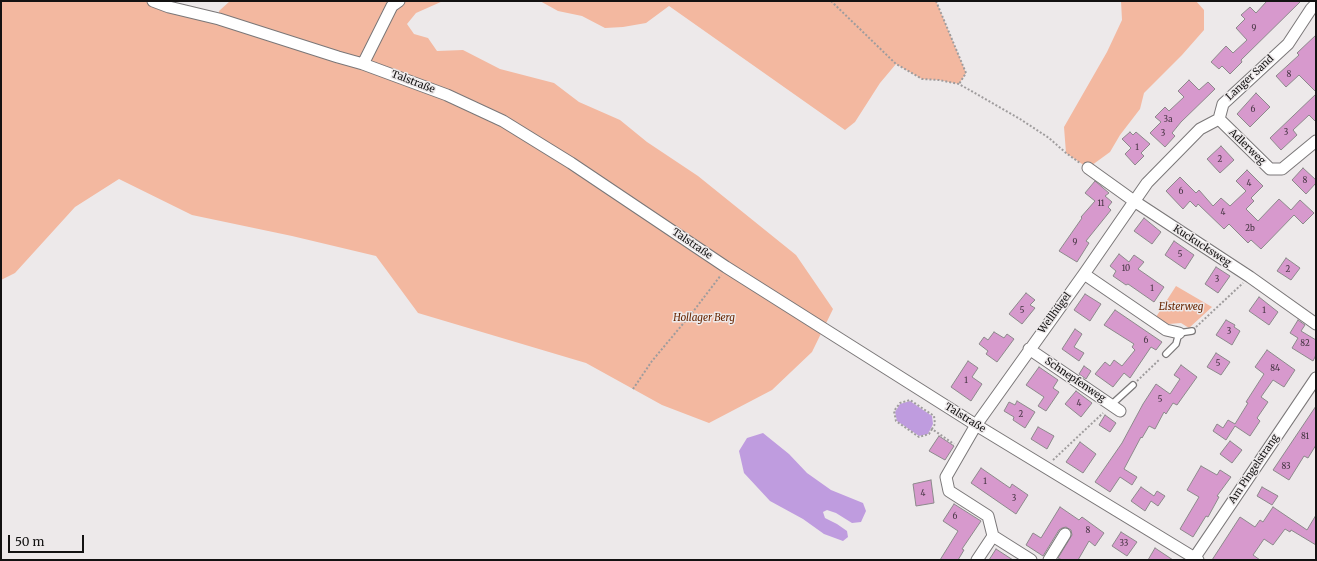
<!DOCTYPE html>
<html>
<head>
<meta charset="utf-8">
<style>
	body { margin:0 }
	#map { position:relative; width:1317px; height:561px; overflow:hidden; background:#ede9ea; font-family:Merriweather,serif }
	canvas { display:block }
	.frame { position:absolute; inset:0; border:2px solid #131212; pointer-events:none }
	.scale { position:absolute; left:8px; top:535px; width:76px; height:18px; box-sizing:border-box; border:2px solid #131212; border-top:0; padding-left:5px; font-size:12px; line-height:14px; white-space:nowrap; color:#131212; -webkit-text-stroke:3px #ede9ea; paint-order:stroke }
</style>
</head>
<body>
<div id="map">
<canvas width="1317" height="561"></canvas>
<div class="frame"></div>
<div class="scale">50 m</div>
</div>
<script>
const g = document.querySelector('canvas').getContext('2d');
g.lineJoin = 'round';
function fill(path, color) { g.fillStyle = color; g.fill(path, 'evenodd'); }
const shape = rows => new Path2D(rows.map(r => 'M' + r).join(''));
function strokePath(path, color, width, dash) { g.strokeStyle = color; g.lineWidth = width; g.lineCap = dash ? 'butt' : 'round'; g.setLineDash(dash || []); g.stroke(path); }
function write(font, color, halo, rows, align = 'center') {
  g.font = font + ' Merriweather,serif'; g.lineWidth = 3; g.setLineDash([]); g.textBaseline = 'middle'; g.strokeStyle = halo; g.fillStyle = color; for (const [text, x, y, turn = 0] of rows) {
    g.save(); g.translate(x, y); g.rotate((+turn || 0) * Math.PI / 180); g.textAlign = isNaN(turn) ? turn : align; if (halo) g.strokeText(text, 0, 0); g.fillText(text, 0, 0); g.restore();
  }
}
fill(shape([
	[1,1,153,1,219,19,219,11,230,1,443,1,416,13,407,24,414,34,428,38,437,51,463,50,500,69,554,83,579,102,620,120,647,142,698,176,796,255,833,309,812,352,772,390,709,423,662,405,586,363,418,313,376,256,292,236,192,215,119,179,75,207,15,273,1,280],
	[540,1,936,1,966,73,959,84,939,80,922,79,896,64,880,83,855,122,845,130,669,6,646,23,623,27,605,28,582,16,558,11],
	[1121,1,1196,1,1204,10,1204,30,1182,55,1144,93,1140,109,1120,135,1110,152,1088,168,1066,153,1064,127,1107,52,1122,20],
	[1176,286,1212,307,1189,328,1181,323,1168,324,1156,317]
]), '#f3b8a0');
fill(shape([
	[910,401,932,416,933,424,928,434,919,436,897,421,895,412,900,404],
	[763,433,789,454,807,473,831,490,863,503,866,511,861,522,852,523,836,513,827,510,823,512,825,518,837,524,847,531,848,537,843,541,824,534,803,519,770,501,744,473,739,451,747,438]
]), '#bf9cdf');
const building = shape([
	[1267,1,1301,1,1241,60,1242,62,1230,74,1222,66,1219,69,1211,62,1226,46,1233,53,1247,40,1236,28,1245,19,1241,15,1250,7,1256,13,1267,1],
	[1316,35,1316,92,1299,75,1286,87,1276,76,1299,55,1297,53,1316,35],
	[1189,80,1199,90,1208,82,1215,89,1181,122,1172,133,1175,136,1165,147,1150,133,1161,122,1155,117,1165,107,1169,111,1184,97,1178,91,1189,80],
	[1256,93,1270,107,1250,127,1237,114,1256,93],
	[1316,94,1316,122,1309,115,1293,130,1297,135,1281,150,1270,138,1316,94],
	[1130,132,1133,135,1136,132,1150,144,1141,153,1144,156,1135,165,1125,154,1131,148,1122,139,1130,132],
	[1221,146,1234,160,1220,173,1207,159,1221,146],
	[1303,168,1316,180,1316,183,1306,194,1292,180,1303,168],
	[1247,170,1263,186,1251,198,1254,201,1246,209,1258,221,1279,199,1291,210,1300,200,1314,213,1303,224,1294,215,1261,249,1251,240,1248,243,1229,224,1224,229,1198,204,1196,207,1190,201,1183,209,1166,191,1180,177,1196,193,1199,190,1213,206,1221,198,1230,206,1246,191,1236,181,1247,170],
	[1095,181,1109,193,1105,196,1112,202,1108,207,1111,210,1086,241,1089,243,1077,262,1059,251,1082,218,1081,217,1095,201,1085,193,1095,181],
	[1144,218,1161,232,1152,244,1134,231,1144,218],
	[1174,241,1194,255,1185,269,1165,255,1174,241],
	[1119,254,1129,262,1134,255,1144,262,1138,269,1164,287,1154,302,1128,284,1126,285,1113,276,1116,271,1110,266,1119,254],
	[1286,258,1300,268,1291,280,1277,271,1286,258],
	[1216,267,1230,276,1218,293,1205,284,1216,267],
	[1026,293,1035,300,1030,305,1035,308,1022,324,1009,314,1026,293],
	[1085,294,1101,304,1090,321,1074,310,1085,294],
	[1259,297,1278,312,1269,325,1249,311,1259,297],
	[1115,310,1162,342,1156,350,1151,347,1130,378,1124,373,1113,387,1095,374,1105,362,1110,366,1114,360,1122,366,1135,350,1132,347,1134,344,1104,325,1115,310],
	[1226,320,1235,325,1234,327,1240,331,1232,345,1216,335,1226,320],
	[1298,320,1305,325,1301,331,1316,340,1316,355,1313,361,1292,348,1298,338,1290,333,1298,320],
	[1075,329,1082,334,1074,347,1084,353,1079,361,1062,349,1075,329],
	[994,332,1004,338,1007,334,1014,339,997,362,986,354,988,351,979,344,984,337,988,340,994,332],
	[1267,350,1295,370,1284,387,1273,380,1261,397,1268,402,1257,418,1260,421,1250,436,1235,426,1226,440,1213,431,1217,424,1223,428,1228,420,1235,424,1248,403,1246,402,1264,374,1255,367,1267,350],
	[1216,353,1230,362,1221,375,1207,367,1216,353],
	[968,361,978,368,972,377,982,384,971,401,951,387,968,361],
	[1181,365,1197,377,1177,405,1173,403,1166,414,1164,412,1155,429,1149,426,1142,438,1141,437,1124,469,1137,477,1132,485,1120,477,1110,492,1095,482,1122,443,1143,404,1156,384,1170,394,1180,379,1174,375,1181,365],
	[1084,366,1091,371,1086,379,1079,374,1084,366],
	[1039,367,1058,380,1053,388,1059,392,1046,411,1038,406,1044,397,1026,385,1039,367],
	[1076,391,1092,403,1081,417,1065,404,1076,391],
	[1017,401,1035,412,1025,428,1013,420,1014,417,1004,411,1009,402,1015,405,1017,401],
	[1316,406,1316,445,1308,458,1304,456,1289,480,1273,470,1316,406],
	[1105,415,1116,423,1110,432,1099,425,1105,415],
	[1038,427,1054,436,1047,449,1031,439,1038,427],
	[939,436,954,446,945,460,929,451,939,436],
	[1230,441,1242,450,1232,463,1220,454,1230,441],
	[1080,442,1096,454,1083,473,1066,462,1080,442],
	[1201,466,1217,475,1220,470,1231,477,1217,496,1219,497,1208,517,1206,516,1193,537,1180,529,1199,497,1187,490,1201,466],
	[981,468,1010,488,1012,484,1028,495,1016,514,971,483,981,468],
	[931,480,934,503,916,506,913,484,931,480],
	[1141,487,1154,496,1157,491,1165,496,1158,506,1151,501,1145,511,1131,501,1141,487],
	[1262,487,1278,496,1272,505,1257,496,1262,487],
	[954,504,981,521,962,549,964,550,958,560,940,560,958,531,943,521,954,504],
	[1060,507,1079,520,1082,517,1104,533,1095,546,1089,541,1078,560,1062,560,1058,558,1072,535,1071,530,1066,527,1062,528,1059,530,1043,556,1026,545,1033,533,1041,538,1060,507],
	[1273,507,1307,530,1316,515,1316,545,1291,530,1290,532,1285,529,1273,545,1264,539,1253,555,1260,560,1212,560,1240,517,1255,527,1260,520,1263,522,1273,507],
	[1121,532,1137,542,1127,556,1112,546,1121,532],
	[1155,548,1173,560,1148,560,1155,548],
	[996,549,1013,560,989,560,996,549]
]);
fill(building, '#d799cd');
strokePath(building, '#8c898b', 1);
const lane = shape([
	[1166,354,1176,344,1179,333,1192,331],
	[1111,405,1133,385]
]);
const street = shape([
	[153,1,169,7,219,19,338,57,363,64,447,95,503,121,571,163,726,267,976,425,1198,560],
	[363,64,392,6,399,1],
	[1219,119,1270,169,1282,169,1316,141],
	[1088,168,1134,201,1250,277,1316,324],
	[1084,274,1166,330,1179,333],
	[1029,349,1120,411],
	[993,536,1031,560],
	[977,560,993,536,988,516,949,491,946,477,976,425,1084,274,1147,183,1200,129,1219,119,1223,104,1288,44,1311,9,1316,4],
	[1049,560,1065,534],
	[1193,560,1316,378]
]);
strokePath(lane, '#7a7778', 8);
strokePath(street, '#7a7778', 13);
strokePath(shape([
	[831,1,896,64,922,79,939,80,959,84,1020,119,1049,138,1066,153,1080,163],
	[936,1,966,73,959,84],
	[1196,327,1243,283],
	[1137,381,1160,359],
	[633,389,652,361,692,313,721,275],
	[932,429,929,434,919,437,896,421,894,411,900,403,910,400,934,416,935,424,932,429,954,444],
	[1053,460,1103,413]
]), '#9f9c9d', 2, [2, 2]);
strokePath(lane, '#fff', 5.5);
strokePath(street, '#fff', 11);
write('8px', '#443441', null, [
	["9",1254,29],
	["8",1289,75],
	["6",1253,110],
	["3a",1168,120],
	["3",1286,133],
	["3",1163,134],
	["1",1137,148],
	["2",1220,160],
	["8",1305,181],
	["4",1249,184],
	["6",1181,192],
	["11",1101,204],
	["4",1223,213],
	["2b",1250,229],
	["9",1075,243],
	["5",1180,255],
	["10",1126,269],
	["2",1288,270],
	["3",1217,280],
	["1",1152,289],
	["5",1022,311],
	["1",1264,311],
	["3",1229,332],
	["6",1146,341],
	["82",1305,344],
	["5",1218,364],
	["84",1275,369],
	["1",966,381],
	["5",1160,400],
	["4",1079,404],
	["2",1021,415],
	["81",1305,437],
	["83",1286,467],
	["1",985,482],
	["4",923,494],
	["3",1014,499],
	["6",955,517],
	["8",1088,531],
	["33",1124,544]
]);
write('10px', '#131212', '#ede9ea', [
	["Langer Sand",1250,78,-43],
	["Talstraße",413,82,21],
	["Adlerweg",1247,147,44],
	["Talstraße",692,244,34],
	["Kuckucksweg",1202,246,33],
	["Wellhügel",1055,313,-54],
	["Schnepfenweg",1075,380,34],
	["Talstraße",965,418,32],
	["Am Pingelstrang",1254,469,-56]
]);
write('italic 10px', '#672500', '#ede9ea', [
	["Elsterweg",1181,307],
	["Hollager Berg",704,318]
]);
</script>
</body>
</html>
